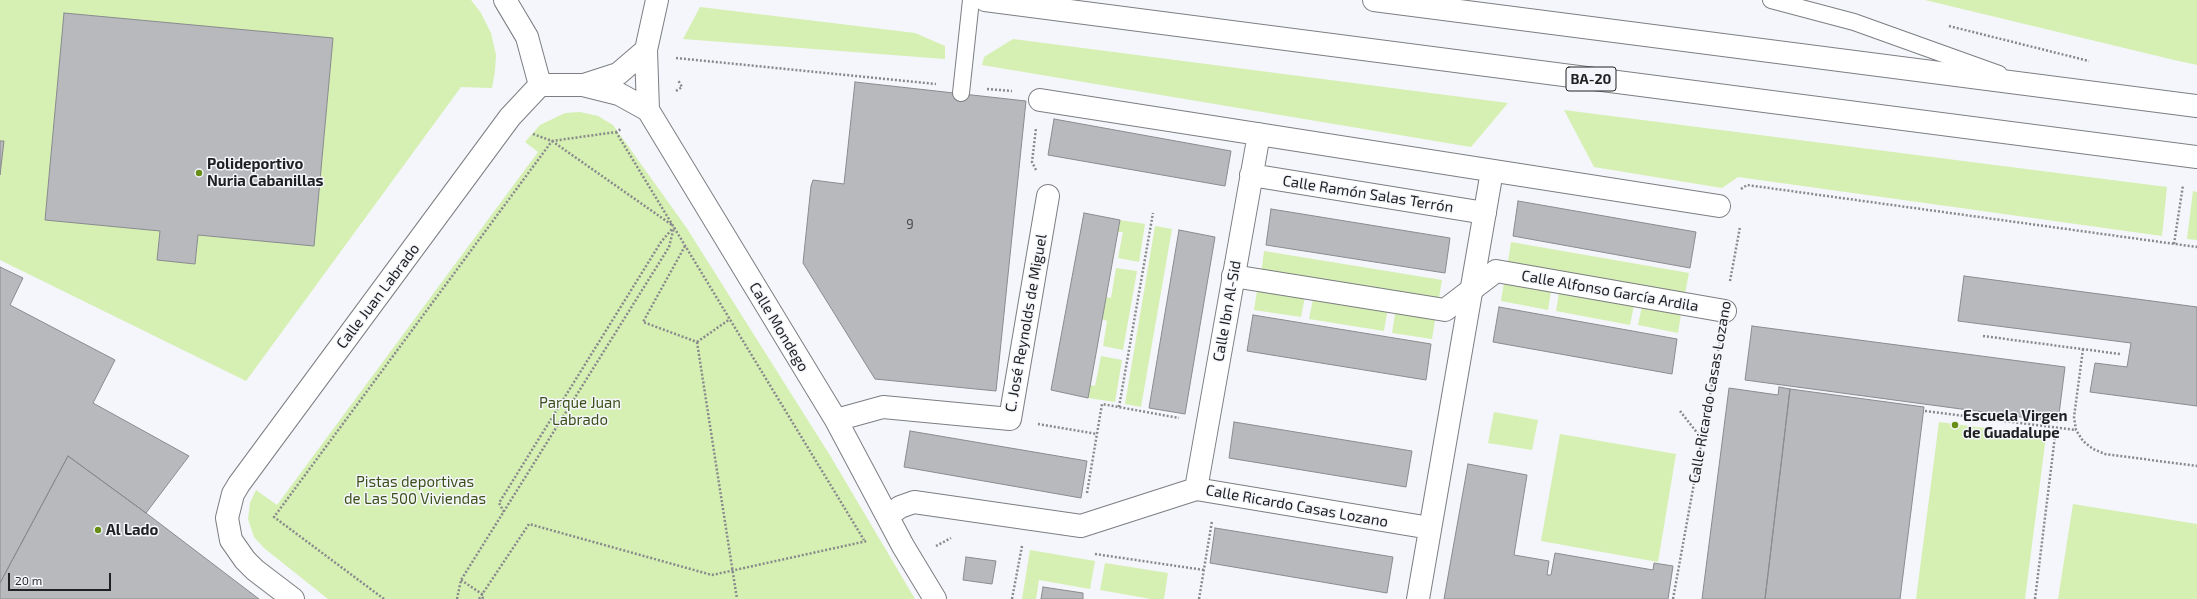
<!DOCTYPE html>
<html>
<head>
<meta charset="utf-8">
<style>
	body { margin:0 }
	#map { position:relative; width:2197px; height:599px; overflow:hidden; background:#f4f6fb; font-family:"Exo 2",sans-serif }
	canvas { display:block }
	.scale { position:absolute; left:8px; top:573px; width:103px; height:18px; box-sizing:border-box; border:2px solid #1f2021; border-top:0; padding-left:5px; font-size:12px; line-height:14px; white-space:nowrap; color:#1f2021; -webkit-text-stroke:3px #f4f6fb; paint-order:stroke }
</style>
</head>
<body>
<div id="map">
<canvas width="2197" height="599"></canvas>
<div class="scale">20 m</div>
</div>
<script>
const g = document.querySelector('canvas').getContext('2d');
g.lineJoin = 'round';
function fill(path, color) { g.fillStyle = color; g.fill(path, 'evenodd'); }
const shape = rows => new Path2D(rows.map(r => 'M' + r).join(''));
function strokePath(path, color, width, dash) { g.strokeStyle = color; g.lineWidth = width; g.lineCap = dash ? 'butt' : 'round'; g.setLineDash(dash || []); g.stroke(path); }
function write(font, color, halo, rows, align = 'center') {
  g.font = font + ' "Exo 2",sans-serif'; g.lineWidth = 3; g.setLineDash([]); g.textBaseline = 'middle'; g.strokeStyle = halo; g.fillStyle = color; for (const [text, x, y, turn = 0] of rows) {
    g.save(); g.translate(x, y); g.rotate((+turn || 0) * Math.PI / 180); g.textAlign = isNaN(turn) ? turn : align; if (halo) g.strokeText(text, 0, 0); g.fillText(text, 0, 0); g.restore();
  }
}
fill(shape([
	[0,0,471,0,481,13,491,33,496,55,495,71,492,88,461,87,246,381,0,260],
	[1925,0,2197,0,2197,65,2170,59],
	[700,7,915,33,945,46,945,59,683,39],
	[1013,39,1508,103,1471,147,982,65,984,57],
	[1564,110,2167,187,2162,236,1738,177,1722,188,1594,167],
	[580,112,598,116,613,125,686,227,831,457,915,599,328,599,264,548,254,537,248,519,250,503,256,490,277,505,538,152,525,142,540,125,565,113],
	[2193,191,2197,192,2197,240,2187,239],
	[1120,220,1145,224,1139,262,1118,258,1123,232,1118,232],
	[1155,226,1172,229,1141,407,1125,404],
	[1511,242,1689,273,1684,299,1507,268],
	[1264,251,1442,280,1438,304,1261,275],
	[1116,268,1137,271,1123,350,1103,346,1107,321,1102,319,1106,297,1111,298],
	[1505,276,1552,285,1548,310,1501,301],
	[1258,284,1306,292,1301,317,1254,310],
	[1560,286,1635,300,1630,325,1556,311],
	[1314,294,1388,307,1384,331,1309,319],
	[1643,301,1682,308,1678,333,1638,325],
	[1396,308,1436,314,1432,339,1392,333],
	[1101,356,1122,360,1115,402,1088,398,1090,385,1095,386],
	[1494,412,1538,420,1532,450,1488,443],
	[1939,422,2046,436,2025,599,1916,599],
	[1560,434,1676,454,1658,562,1541,541],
	[2073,504,2197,524,2197,599,2058,599],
	[1030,550,1095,561,1090,589,1039,580,1036,599,1022,599],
	[1105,563,1168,573,1164,599,1151,599,1100,590]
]), '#d6efb2');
const building = shape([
	[64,13,333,38,314,246,198,235,195,264,157,260,160,231,45,220,64,13],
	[855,82,1026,101,996,391,875,379,803,263,811,186,813,180,844,184,855,82],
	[1054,119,1231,151,1225,186,1048,155,1054,119],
	[0,141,4,141,0,175,0,141],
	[1518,201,1696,232,1690,268,1513,236,1518,201],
	[1271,209,1450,238,1445,273,1266,245,1271,209],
	[1084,213,1120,220,1088,398,1051,390,1084,213],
	[1179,230,1215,237,1185,414,1149,408,1179,230],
	[0,267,23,278,10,305,115,360,93,403,189,456,146,513,68,456,0,583,0,267],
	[1964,276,2197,307,2197,406,2090,392,2095,363,2127,367,2131,343,1958,321,1964,276],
	[1499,307,1677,339,1672,374,1493,342,1499,307],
	[1253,315,1431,344,1426,380,1247,351,1253,315],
	[1752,326,2065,367,2058,422,1745,380,1752,326],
	[1779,387,1790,389,1765,599,1702,599,1729,388,1778,395,1779,387],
	[1790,389,1924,407,1900,599,1765,599,1790,389],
	[1234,422,1412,451,1406,487,1229,458,1234,422],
	[910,431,1087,461,1081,498,904,467,910,431],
	[68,456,146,513,259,599,0,599,0,583,68,456],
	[1468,464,1527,475,1514,555,1549,561,1547,575,1551,575,1555,553,1653,570,1654,563,1673,566,1668,599,1444,599,1468,464],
	[1215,528,1393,557,1387,593,1210,563,1215,528],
	[966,557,996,561,992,584,963,580,966,557],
	[1043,587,1083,593,1083,599,1041,599,1043,587]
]);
fill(building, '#b7b9bd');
strokePath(building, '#898b8f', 1);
const service = shape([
	[1771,0,1854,22,1999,74],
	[961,93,971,0]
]);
const pedestrian = shape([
	[1233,276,1445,310,1496,271,1725,311]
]);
const minor = shape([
	[505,0,527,37,540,85],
	[657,0,646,50,648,110,836,420,903,546,935,599],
	[584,85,618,74,646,50],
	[1040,100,1719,206],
	[1251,175,1485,213],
	[836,420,883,407,1010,419,1048,196],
	[1196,489,1259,134],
	[888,516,900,507,914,502,1081,526,1196,489,1430,528],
	[293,599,255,570,245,560,231,540,227,518,233,494,239,484,510,117,540,85,583,85,619,94,648,110],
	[1418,599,1492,171]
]);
const trunk = shape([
	[985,0,2197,157],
	[1374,0,2197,106]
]);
strokePath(service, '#7c7e82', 18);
strokePath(pedestrian, '#7c7e82', 24);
strokePath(minor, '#7c7e82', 24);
strokePath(trunk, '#7c7e82', 24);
strokePath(shape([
	[1949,26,2089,61],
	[676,58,936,84],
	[987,89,1012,91],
	[676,91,682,87,678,80],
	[616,132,864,540],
	[533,134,552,141,616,132,621,129],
	[552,141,672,225],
	[1036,170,1032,162,1036,128],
	[1741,189,1747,185,2197,247],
	[2174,244,2183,185],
	[685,246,643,322,697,342],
	[1730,281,1740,227],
	[1983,336,2120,354],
	[697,342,737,599],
	[697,342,730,319],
	[2083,349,2074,417,2076,430,2083,441,2093,449,2105,454,2197,466],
	[1119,407,1153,213],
	[1680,411,1702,439],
	[1925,411,2076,430],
	[1038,424,1097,434],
	[1087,493,1102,404,1179,418],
	[504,512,499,503,661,242,672,229],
	[936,546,951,538],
	[1095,554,1204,570],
	[461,580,482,594,483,599],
	[384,599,274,517,552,141],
	[457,599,461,580,669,247,674,227],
	[479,599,529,524,712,575,867,541],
	[1012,599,1022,546],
	[1199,599,1212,521],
	[1673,599,1720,340],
	[2035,599,2056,428]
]), '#87898c', 2.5, [2, 2]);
strokePath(service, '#fff', 16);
strokePath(pedestrian, '#fff', 22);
strokePath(minor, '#fff', 22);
strokePath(trunk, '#fff', 22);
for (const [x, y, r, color] of [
	[199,173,4,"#698e18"],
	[1955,425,4,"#698e18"],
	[98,530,4,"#698e18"]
]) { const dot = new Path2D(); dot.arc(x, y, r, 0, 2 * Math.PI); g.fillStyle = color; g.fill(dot); strokePath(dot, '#f4f6fb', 1.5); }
write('13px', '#454648', null, [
	["9",910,225]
]);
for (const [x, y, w] of [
	[1591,79,50]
]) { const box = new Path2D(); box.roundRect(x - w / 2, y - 12, w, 24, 3); g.fillStyle = '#f4f6fb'; g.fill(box); strokePath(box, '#1f2021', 1); }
write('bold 14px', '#1f2021', null, [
	["BA-20",1591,79]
]);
write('bold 15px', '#1f2021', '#f4f6fb', [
	["Polideportivo",207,164],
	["Nuria Cabanillas",207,181],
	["Escuela Virgen",1963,416],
	["de Guadalupe",1963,433],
	["Al Lado",106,530]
], 'left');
write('15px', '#1f2021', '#f4f6fb', [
	["Calle Ramón Salas Terrón",1368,194,9],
	["Calle Alfonso García Ardila",1610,291,10],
	["Calle Juan Labrado",378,296,-53],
	["Calle Ibn Al-Sid",1227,311,-80],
	["C. José Reynolds de Miguel",1026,323,-80],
	["Calle Mondego",779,327,59],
	["Calle Ricardo Casas Lozano",1710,392,-80],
	["Calle Ricardo Casas Lozano",1297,506,10]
]);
write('15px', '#3c4f19', '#f4f6fb', [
	["Parque Juan",580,403],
	["Labrado",580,420],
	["Pistas deportivas",415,482],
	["de Las 500 Viviendas",415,499]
]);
</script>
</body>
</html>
